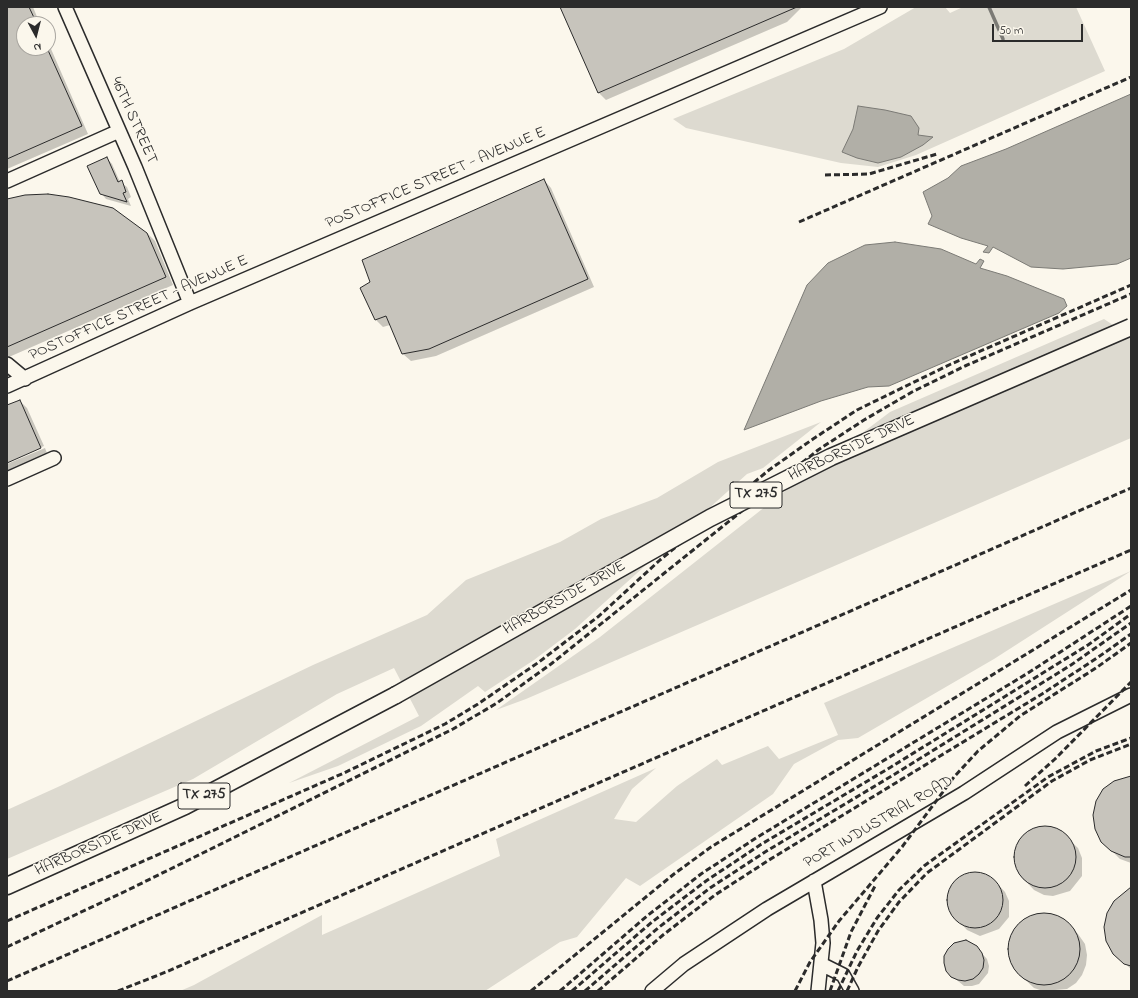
<!DOCTYPE html>
<html>
<head>
<meta charset="utf-8">
<style>
	body { margin:0 }
	#map { position:relative; width:1138px; height:998px; overflow:hidden; background:#fbf7ec; font-family:"Indie Flower",sans-serif }
	canvas { display:block }
	.frame { position:absolute; inset:0; border:8px solid #2b2b2b; pointer-events:none }
	.north { position:absolute; left:16px; top:16px; width:40px; height:40px; box-sizing:border-box; background:#fbf7ec; border:1px solid #a8a59f; border-radius:50%; rotate:173deg; font-size:11px; font-weight:700; line-height:16px; text-align:center; color:#2b2b2b }
	.north::after { content:''; display:block; margin:auto; width:14px; height:18px; background:#2b2b2b; clip-path:polygon(50% 0,100% 100%,50% 72%,0 100%) }
	.scale { position:absolute; left:992px; top:24px; width:91px; height:18px; box-sizing:border-box; border:2px solid #2b2b2b; border-top:0; padding-left:5px; font-size:12px; line-height:14px; white-space:nowrap; color:#2b2b2b; -webkit-text-stroke:3px #fbf7ec; paint-order:stroke }
</style>
</head>
<body>
<div id="map">
<canvas width="1138" height="998"></canvas>
<div class="frame"></div>
<div class="north">N</div>
<div class="scale">50 m</div>
</div>
<script>
const g = document.querySelector('canvas').getContext('2d');
g.lineJoin = 'round';
function fill(path, color) { g.fillStyle = color; g.fill(path, 'evenodd'); }
const shape = rows => new Path2D(rows.map(r => 'M' + r).join(''));
function strokePath(path, color, width, dash) { g.strokeStyle = color; g.lineWidth = width; g.lineCap = dash ? 'butt' : 'round'; g.setLineDash(dash || []); g.stroke(path); }
function write(font, color, halo, rows, align = 'center') {
  g.font = font + ' "Indie Flower",sans-serif'; g.lineWidth = 3; g.setLineDash([]); g.textBaseline = 'middle'; g.strokeStyle = halo; g.fillStyle = color; for (const [text, x, y, turn = 0] of rows) {
    g.save(); g.translate(x, y); g.rotate((+turn || 0) * Math.PI / 180); g.textAlign = isNaN(turn) ? turn : align; if (halo) g.strokeText(text, 0, 0); g.fillText(text, 0, 0); g.restore();
  }
}
fill(shape([
	[916,7,945,7,950,13,963,7,1076,7,1105,71,916,155,878,167,841,163,686,128,673,119,844,49],
	[1104,319,1131,337,1131,438,526,699,496,710,600,637,780,495,890,412],
	[821,422,763,468,747,474,575,629,534,660,485,692,478,686,421,726,338,766,289,783,419,716,394,668,337,694,193,779,7,859,7,810,60,786,313,665,427,615,466,580,560,542,601,519,657,498,718,462],
	[1131,571,994,659,858,738,838,740,794,764,773,794,640,886,626,878,577,937,560,942,485,991,180,991,194,985,322,915,322,935,500,856,496,839,656,768,632,789,614,819,636,822,677,786,717,759,722,765,768,746,779,759,838,735,824,703]
]), '#dddad0');
const water = shape([
	[1131,94,1131,258,1117,264,1063,269,1031,267,993,247,989,253,983,252,988,246,961,238,928,224,932,216,923,192,948,178,961,166,1006,149,1131,94],
	[858,106,885,110,911,116,919,128,918,135,933,137,923,145,901,157,878,163,857,158,842,152,853,129,858,106],
	[895,242,941,249,976,264,980,259,984,261,980,268,1007,276,1064,299,1067,306,1059,313,889,386,868,387,821,401,744,430,807,285,828,263,865,245,895,242]
]);
fill(water, '#b1afa7');
strokePath(water, '#7b7a75', 1);
fill(shape([
	[7,7,33,7,40,24,24,24,24,48,48,48,48,42,88,134,7,169],
	[561,7,802,7,787,22,606,100,599,93],
	[107,158,112,164,120,182,127,187,131,197,128,199,131,206,106,199,101,193],
	[544,180,551,188,594,287,436,356,411,361,403,354,390,325,383,327,376,320],
	[7,200,147,233,155,241,173,285,9,357,7,354],
	[20,401,27,408,44,446,7,462,7,406],
	[45,448,48,456,7,474,7,464],
	[1131,778,1131,863,1120,859,1110,849],
	[1042,827,1053,828,1062,833,1078,848,1082,858,1082,876,1070,891,1053,896,1044,895,1034,890,1019,874,1015,865,1014,854,1017,844,1023,836,1032,830],
	[973,873,982,874,991,877,1005,892,1009,901,1009,917,999,929,980,936,967,930,953,915,949,906,948,897,950,888,956,880,964,875],
	[1131,891,1131,969,1122,961],
	[1037,914,1049,914,1061,918,1078,934,1085,944,1087,955,1086,965,1082,975,1076,983,1067,989,1043,991,1034,988,1017,972,1010,961,1008,949,1010,937,1016,927,1026,919],
	[976,947,987,959,989,966,988,973,979,984,972,986,964,986,952,976]
]), '#0003');
strokePath(shape([
	[989,7,1003,39]
]), '#7b7a75', 3.5);
const building = shape([
	[7,7,29,7,37,24,24,24,24,48,47,48,82,126,7,159,7,7],
	[560,7,797,7,598,93,560,7],
	[107,157,118,182,122,180,126,192,123,193,127,202,100,194,87,166,107,157],
	[544,179,588,279,429,349,402,354,386,316,375,320,360,288,370,282,362,260,544,179],
	[48,194,69,197,113,208,147,233,166,277,7,347,7,199,25,195,48,194],
	[20,400,41,448,7,463,7,405,20,400],
	[1131,776,1131,857,1125,857,1111,851,1101,842,1095,829,1093,815,1096,801,1103,789,1114,781,1131,776],
	'1014 857a31 31 0 1 1 62 0a31 31 0 1 1-62 0Z',
	'947 900a28 28 0 1 1 56 0a28 28 0 1 1-56 0Z',
	[1131,887,1131,966,1124,964,1113,954,1106,941,1104,927,1107,913,1114,901,1131,887],
	'1008 949a36 36 0 1 1 72 0a36 36 0 1 1-72 0Z',
	[966,940,977,946,982,953,984,960,983,968,979,974,973,979,965,981,958,980,951,977,946,971,944,963,944,956,948,949,954,943,966,940]
]);
fill(building, '#c7c4bc');
strokePath(building, '#2b2b2b', 1);
const minor = shape([
	[65,7,135,167,190,303],
	[7,181,119,131],
	[7,364,25,379],
	[7,386,190,303,880,7],
	[7,479,54,458],
	[814,881,821,920,823,943,818,991],
	[821,964,843,975,852,991],
	[652,991,684,964,767,909,964,793,1057,732,1131,695]
]);
const major = shape([
	[7,886,185,806,396,695]
]);
strokePath(minor, '#2b2b2b', 16);
strokePath(major, '#2b2b2b', 19);
strokePath(minor, '#fbf7ec', 13);
strokePath(major, '#fbf7ec', 16);
strokePath(shape([
	[825,175,869,174,937,154],
	[799,222,1131,77],
	[1025,786,1055,759,1131,682],
	[7,921,344,773,445,724,478,704,539,662,599,616,660,560,769,470,813,439,857,410,951,364,1131,285],
	[7,947,128,890,453,729,497,703,551,664,818,450,864,420,912,392,965,366,1131,294],
	[7,981,1131,488],
	[118,991,166,972,1131,550],
	[531,991,674,874,711,847,1131,590],
	[560,991,647,916,701,874,756,838,1028,673,1131,606],
	[572,991,652,922,706,881,760,845,891,767,1088,645,1131,614],
	[585,991,658,928,710,888,765,852,895,774,1071,665,1131,623],
	[598,991,663,935,715,895,769,860,1042,694,1097,658,1131,634],
	[795,991,810,962,839,921,902,847,954,777,978,751,1020,716,1096,668,1131,643],
	[830,991,851,932,875,886],
	[838,991,857,951,877,918,899,890,924,866,1048,777,1096,751,1131,738],
	[847,991,858,967,878,931,899,902,927,873,1052,781,1090,760,1131,744]
]), '#2b2b2b', 3, [6, 3]);
const majorBridge = shape([
	[396,695,710,518,831,457,1131,327]
]);
strokePath(majorBridge, '#2b2b2b', 19, []);
strokePath(majorBridge, '#fbf7ec', 16);
for (const [x, y, w] of [
	[756,495,52],
	[204,796,52]
]) { const box = new Path2D(); box.roundRect(x - w / 2, y - 13, w, 26, 3); g.fillStyle = '#fbf7ec'; g.fill(box); strokePath(box, '#2b2b2b', 1); }
write('bold 15px', '#2b2b2b', null, [
	["TX 275",756,495],
	["TX 275",204,796]
]);
write('16px', '#2b2b2b', '#fbf7ec', [
	["46TH STREET",133,121,66],
	["POSTOFFICE STREET - AVENUE E",436,179,-23],
	["POSTOFFICE STREET - AVENUE E",139,309,-24],
	["HARBORSIDE DRIVE",852,449,-25],
	["HARBORSIDE DRIVE",565,599,-29],
	["PORT INDUSTRIAL ROAD",879,823,-30],
	["HARBORSIDE DRIVE",99,845,-24]
]);
</script>
</body>
</html>
